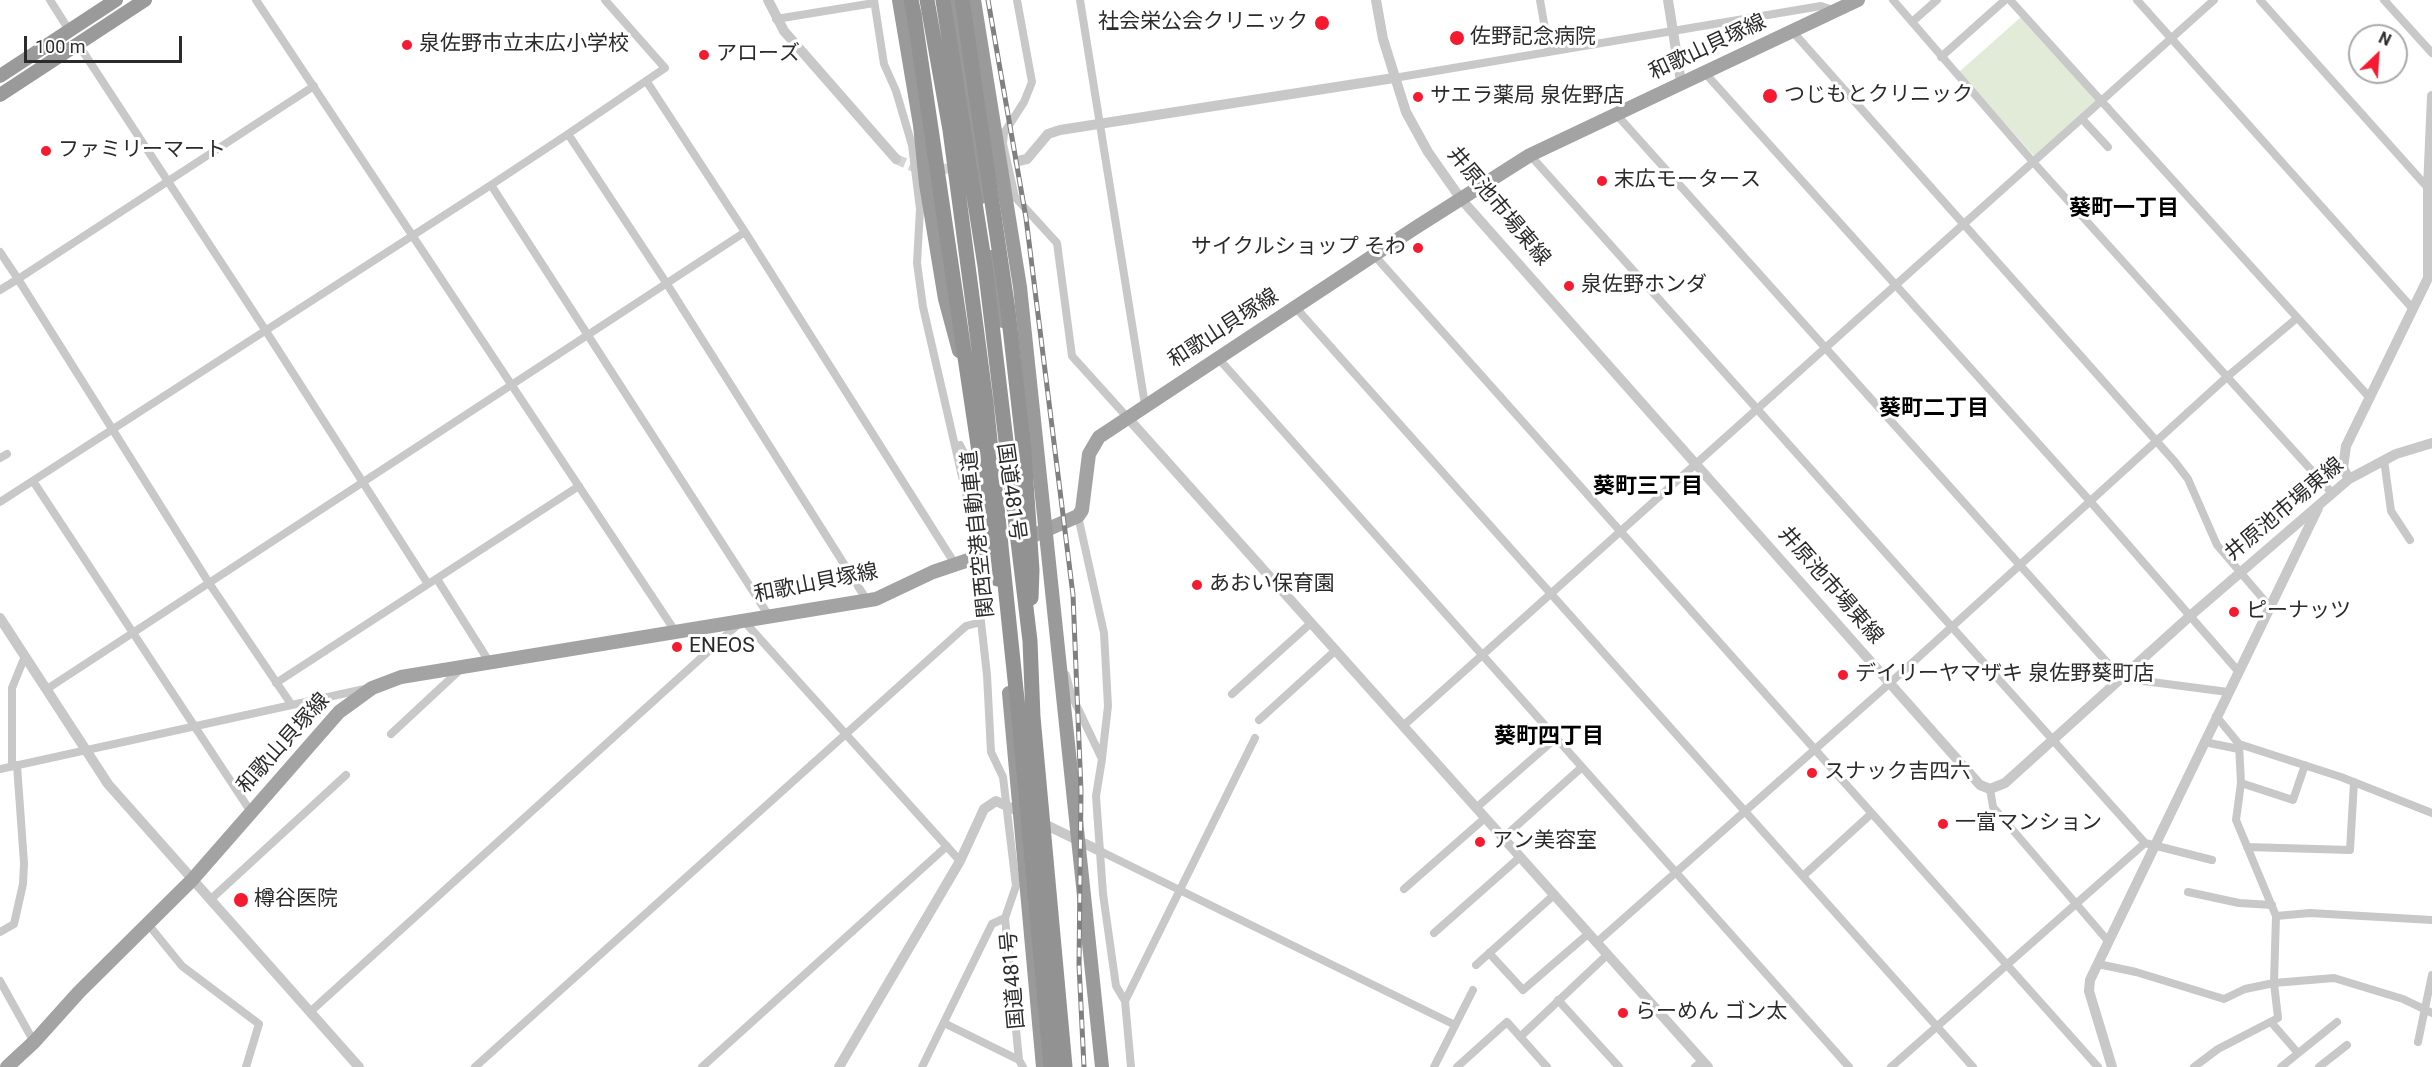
<!DOCTYPE html>
<html>
<head>
<meta charset="utf-8">
<style>
	body { margin:0 }
	#map { position:relative; width:2432px; height:1067px; overflow:hidden; background:#fff; font-family:Roboto,sans-serif }
	canvas { display:block }
	.north { position:absolute; left:2348px; top:24px; width:60px; height:60px; box-sizing:border-box; background:#fff; border:2px solid #aaa; border-radius:50%; rotate:25deg; font-size:16px; font-weight:700; line-height:24px; text-align:center; color:#2b2b2b }
	.north::after { content:''; display:block; margin:auto; width:21px; height:27px; background:#f61a30; clip-path:polygon(50% 0,100% 100%,50% 72%,0 100%) }
	.scale { position:absolute; left:24px; top:36px; width:158px; height:27px; box-sizing:border-box; border:3px solid #2b2b2b; border-top:0; padding-left:8px; font-size:18px; line-height:21px; white-space:nowrap; color:#2b2b2b; -webkit-text-stroke:4px #fff; paint-order:stroke }
</style>
</head>
<body>
<div id="map">
<canvas width="2432" height="1067"></canvas>
<div class="north">N</div>
<div class="scale">100 m</div>
</div>
<script>
const g = document.querySelector('canvas').getContext('2d');
g.lineJoin = 'round';
function fill(path, color) { g.fillStyle = color; g.fill(path, 'evenodd'); }
const shape = rows => new Path2D(rows.map(r => 'M' + r).join(''));
function strokePath(path, color, width, dash) { g.strokeStyle = color; g.lineWidth = width; g.lineCap = dash ? 'butt' : 'round'; g.setLineDash(dash || []); g.stroke(path); }
function write(font, color, halo, rows, align = 'center') {
  g.font = font + ' Roboto,"Noto Sans JP",sans-serif'; g.lineWidth = 6; g.setLineDash([]); g.textBaseline = 'middle'; g.strokeStyle = halo; g.fillStyle = color; for (const [text, x, y, turn = 0] of rows) {
    g.save(); g.translate(x, y); g.rotate((+turn || 0) * Math.PI / 180); g.textAlign = isNaN(turn) ? turn : align; if (halo) g.strokeText(text, 0, 0); g.fillText(text, 0, 0); g.restore();
  }
}
fill(shape([
	[2021,17,2097,101,2035,157,1959,72]
]), '#e2ebd7');
strokePath(shape([
	[896,159,923,171,962,167]
]), '#d5d5d5', 10, [10, 5]);
strokePath(shape([
	[50,0,69,30],
	[256,0,675,631],
	[605,0,665,68,568,134,667,284,863,594,864,601],
	[874,0,884,64,896,91,912,145,920,209,917,263,923,307,967,498,987,675,991,752,1003,777,1016,886,1005,918,1019,1060,1023,1067],
	[1017,0,1032,82,1024,102,1004,133,1003,144,1015,197,1057,243,1072,356,1127,417],
	[1080,0,1145,405],
	[1540,0,1549,52],
	[1893,0,2034,163,2332,493],
	[2010,0,2370,398],
	[2137,0,2413,309],
	[2260,0,2428,188],
	[2384,0,2432,53],
	[776,19,874,3],
	[1912,22,1937,0],
	[1793,32,2175,462,2188,479,2217,545,2270,607],
	[78,44,266,331,428,584],
	[1941,57,2005,0],
	[1705,73,2089,500,2238,671],
	[1394,78,1821,6,1836,11],
	[647,82,745,232],
	[1616,114,2121,678,2228,692],
	[2082,119,2108,147],
	[568,134,491,185,769,616],
	[1530,155,2145,843,2212,860],
	[0,252,18,279,314,86],
	[1374,255,2098,1067],
	[0,290,18,279,209,583,291,704],
	[1296,308,1973,1067],
	[1218,358,1849,1067],
	[960,445,980,484],
	[0,458,7,454],
	[2384,460,2391,511,2410,540],
	[33,481,251,812],
	[0,502,491,185],
	[1078,516,1104,633,1108,706,1102,758],
	[437,579,490,663],
	[1066,675,1071,694,1102,759,1096,796,1103,894,1116,986,1125,1001],
	[276,683,579,486],
	[47,689,745,232,955,564],
	[1232,694,1311,623],
	[2216,716,2239,744,2341,777,2432,813],
	[1259,720,1336,650],
	[1403,726,2214,0],
	[391,734,463,667],
	[2204,742,2239,749],
	[12,766,12,688,25,656],
	[0,769,369,688],
	[2241,783,2293,800,2305,765],
	[1990,789,1993,807,2108,941],
	[1476,808,1556,738],
	[1503,838,1582,767],
	[2247,847,2350,850,2354,782],
	[1100,851,1455,1025],
	[1803,876,1871,814],
	[1404,889,1485,818],
	[2188,892,2239,903,2272,905],
	[210,900,346,775],
	[2276,916,2310,913,2432,920],
	[147,923,182,966,259,1024,246,1067],
	[0,932,14,924,23,884,24,863,17,765],
	[1434,933,1520,857],
	[1596,943,1890,683,2228,376,2297,318],
	[1489,953,1523,990,1588,934],
	[2098,964,2136,972,2224,999,2245,989,2274,983,2334,978,2403,999,2432,1013],
	[1476,965,1554,895],
	[0,981,34,1042],
	[1558,1000,1619,1067],
	[310,1012,743,620,960,861],
	[2271,1022,2297,1052],
	[944,1023,1019,1060],
	[1520,1037,1607,955],
	[2418,1042,2432,975],
	[475,1067,966,626,981,622],
	[702,1067,947,846],
	[922,1067,992,924,1005,918],
	[1131,1067,1125,1001,1255,738],
	[1434,1067,1473,990],
	[1457,1067,1507,1022,1547,1067],
	[1695,1067,1702,1061],
	[1891,1067,2145,843],
	[2194,1067,2218,1049,2278,1018,2274,983,2276,916,2236,820,2241,783,2239,744],
	[2281,1067,2337,1022],
	[2319,1067,2347,1045]
]), '#c8c8c8', 8);
strokePath(shape([
	[768,0,784,31,896,159],
	[1376,0,1383,39,1406,112,1428,152,1461,199,1972,776,1980,785,1990,789,2005,783,2190,616,2349,479,2396,454,2432,443],
	[1668,0,1681,82],
	[1018,161,1027,159,1048,134,1060,130,1394,78],
	[1127,417,1708,1067],
	[2349,479,2343,468,2346,446,2428,278,2428,188,2432,96],
	[0,618,108,784,359,1067],
	[1038,821,1100,851],
	[839,1067,960,861,984,809,996,801,1024,814],
	[2112,1067,2089,991,2090,980,2318,508]
]), '#c8c8c8', 10);
strokePath(shape([
	[1021,541,1078,516,1082,510,1089,454,1099,437,1415,228,1530,155,1858,0],
	[7,1067,34,1042,79,992,192,880,339,712,372,688,401,677,876,599,933,572,1001,549]
]), '#a3a3a3', 14);
strokePath(shape([
	[899,0,920,125,926,184,945,299,959,351],
	[952,0,981,197],
	[974,0,1020,287,1102,1067],
	[0,76,116,0],
	[0,95,145,0],
	[991,257,1003,321],
	[1009,693,1043,1067]
]), '#9a9a9a', 14);
strokePath(shape([
	[911,0,914,14]
]), '#929292', 15);
const rail = shape([
	[988,0,1026,218,1073,595,1081,791,1079,965,1084,1067]
]);
strokePath(rail, '#808080', 5);
strokePath(rail, '#fff', 3, [9]);
strokePath(shape([
	[927,0,950,130,986,402,1020,728,1051,1067],
	[943,0,985,266,1030,641,1033,717,1065,1067],
	[962,0,1008,310,1024,452,1032,570,1031,598],
	[914,14,982,472,991,553,997,579]
]), '#929292', 15);
for (const [x, y, r, color] of [
	[1322,23,8,"#f61a30"],
	[1457,38,8,"#f61a30"],
	[407,45,6,"#f61a30"],
	[704,55,6,"#f61a30"],
	[1770,96,8,"#f61a30"],
	[1418,97,6,"#f61a30"],
	[46,151,6,"#f61a30"],
	[1602,181,6,"#f61a30"],
	[1418,248,6,"#f61a30"],
	[1569,286,6,"#f61a30"],
	[1197,585,6,"#f61a30"],
	[2234,612,6,"#f61a30"],
	[677,647,6,"#f61a30"],
	[1843,675,6,"#f61a30"],
	[1812,773,6,"#f61a30"],
	[1943,824,6,"#f61a30"],
	[1480,842,6,"#f61a30"],
	[241,900,8,"#f61a30"],
	[1623,1013,6,"#f61a30"]
]) { const dot = new Path2D(); dot.arc(x, y, r, 0, 2 * Math.PI); g.fillStyle = color; g.fill(dot); strokePath(dot, '#fff', 2); }
write('21px', '#2b2b2b', '#fff', [
	["社会栄公会クリニック",1308,23,"right"],
	["佐野記念病院",1470,38],
	["泉佐野市立末広小学校",419,45],
	["アローズ",716,55],
	["つじもとクリニック",1784,96],
	["サエラ薬局 泉佐野店",1430,97],
	["ファミリーマート",58,151],
	["末広モータース",1614,181],
	["サイクルショップ そわ",1406,248,"right"],
	["泉佐野ホンダ",1581,286],
	["あおい保育園",1209,585],
	["ピーナッツ",2246,612],
	["ENEOS",689,647],
	["デイリーヤマザキ 泉佐野葵町店",1855,675],
	["スナック吉四六",1824,773],
	["一富マンション",1955,824],
	["アン美容室",1492,842],
	["樽谷医院",254,900],
	["らーめん ゴン太",1635,1013]
], 'left');
write('21px', '#2b2b2b', '#fff', [
	["和歌山貝塚線",1708,48,-25],
	["井原池市場東線",1498,207,50],
	["和歌山貝塚線",1224,329,-33],
	["国道481号",1010,492,82],
	["井原池市場東線",2285,510,-40],
	["関西空港自動車道",979,534,-96],
	["和歌山貝塚線",816,584,-11],
	["井原池市場東線",1830,586,49],
	["和歌山貝塚線",284,744,-48],
	["国道481号",1014,980,-95]
]);
write('bold 22px', '#000', '#fff', [
	["葵町一丁目",2124,209],
	["葵町二丁目",1934,409],
	["葵町三丁目",1648,487],
	["葵町四丁目",1549,737]
]);
</script>
</body>
</html>
